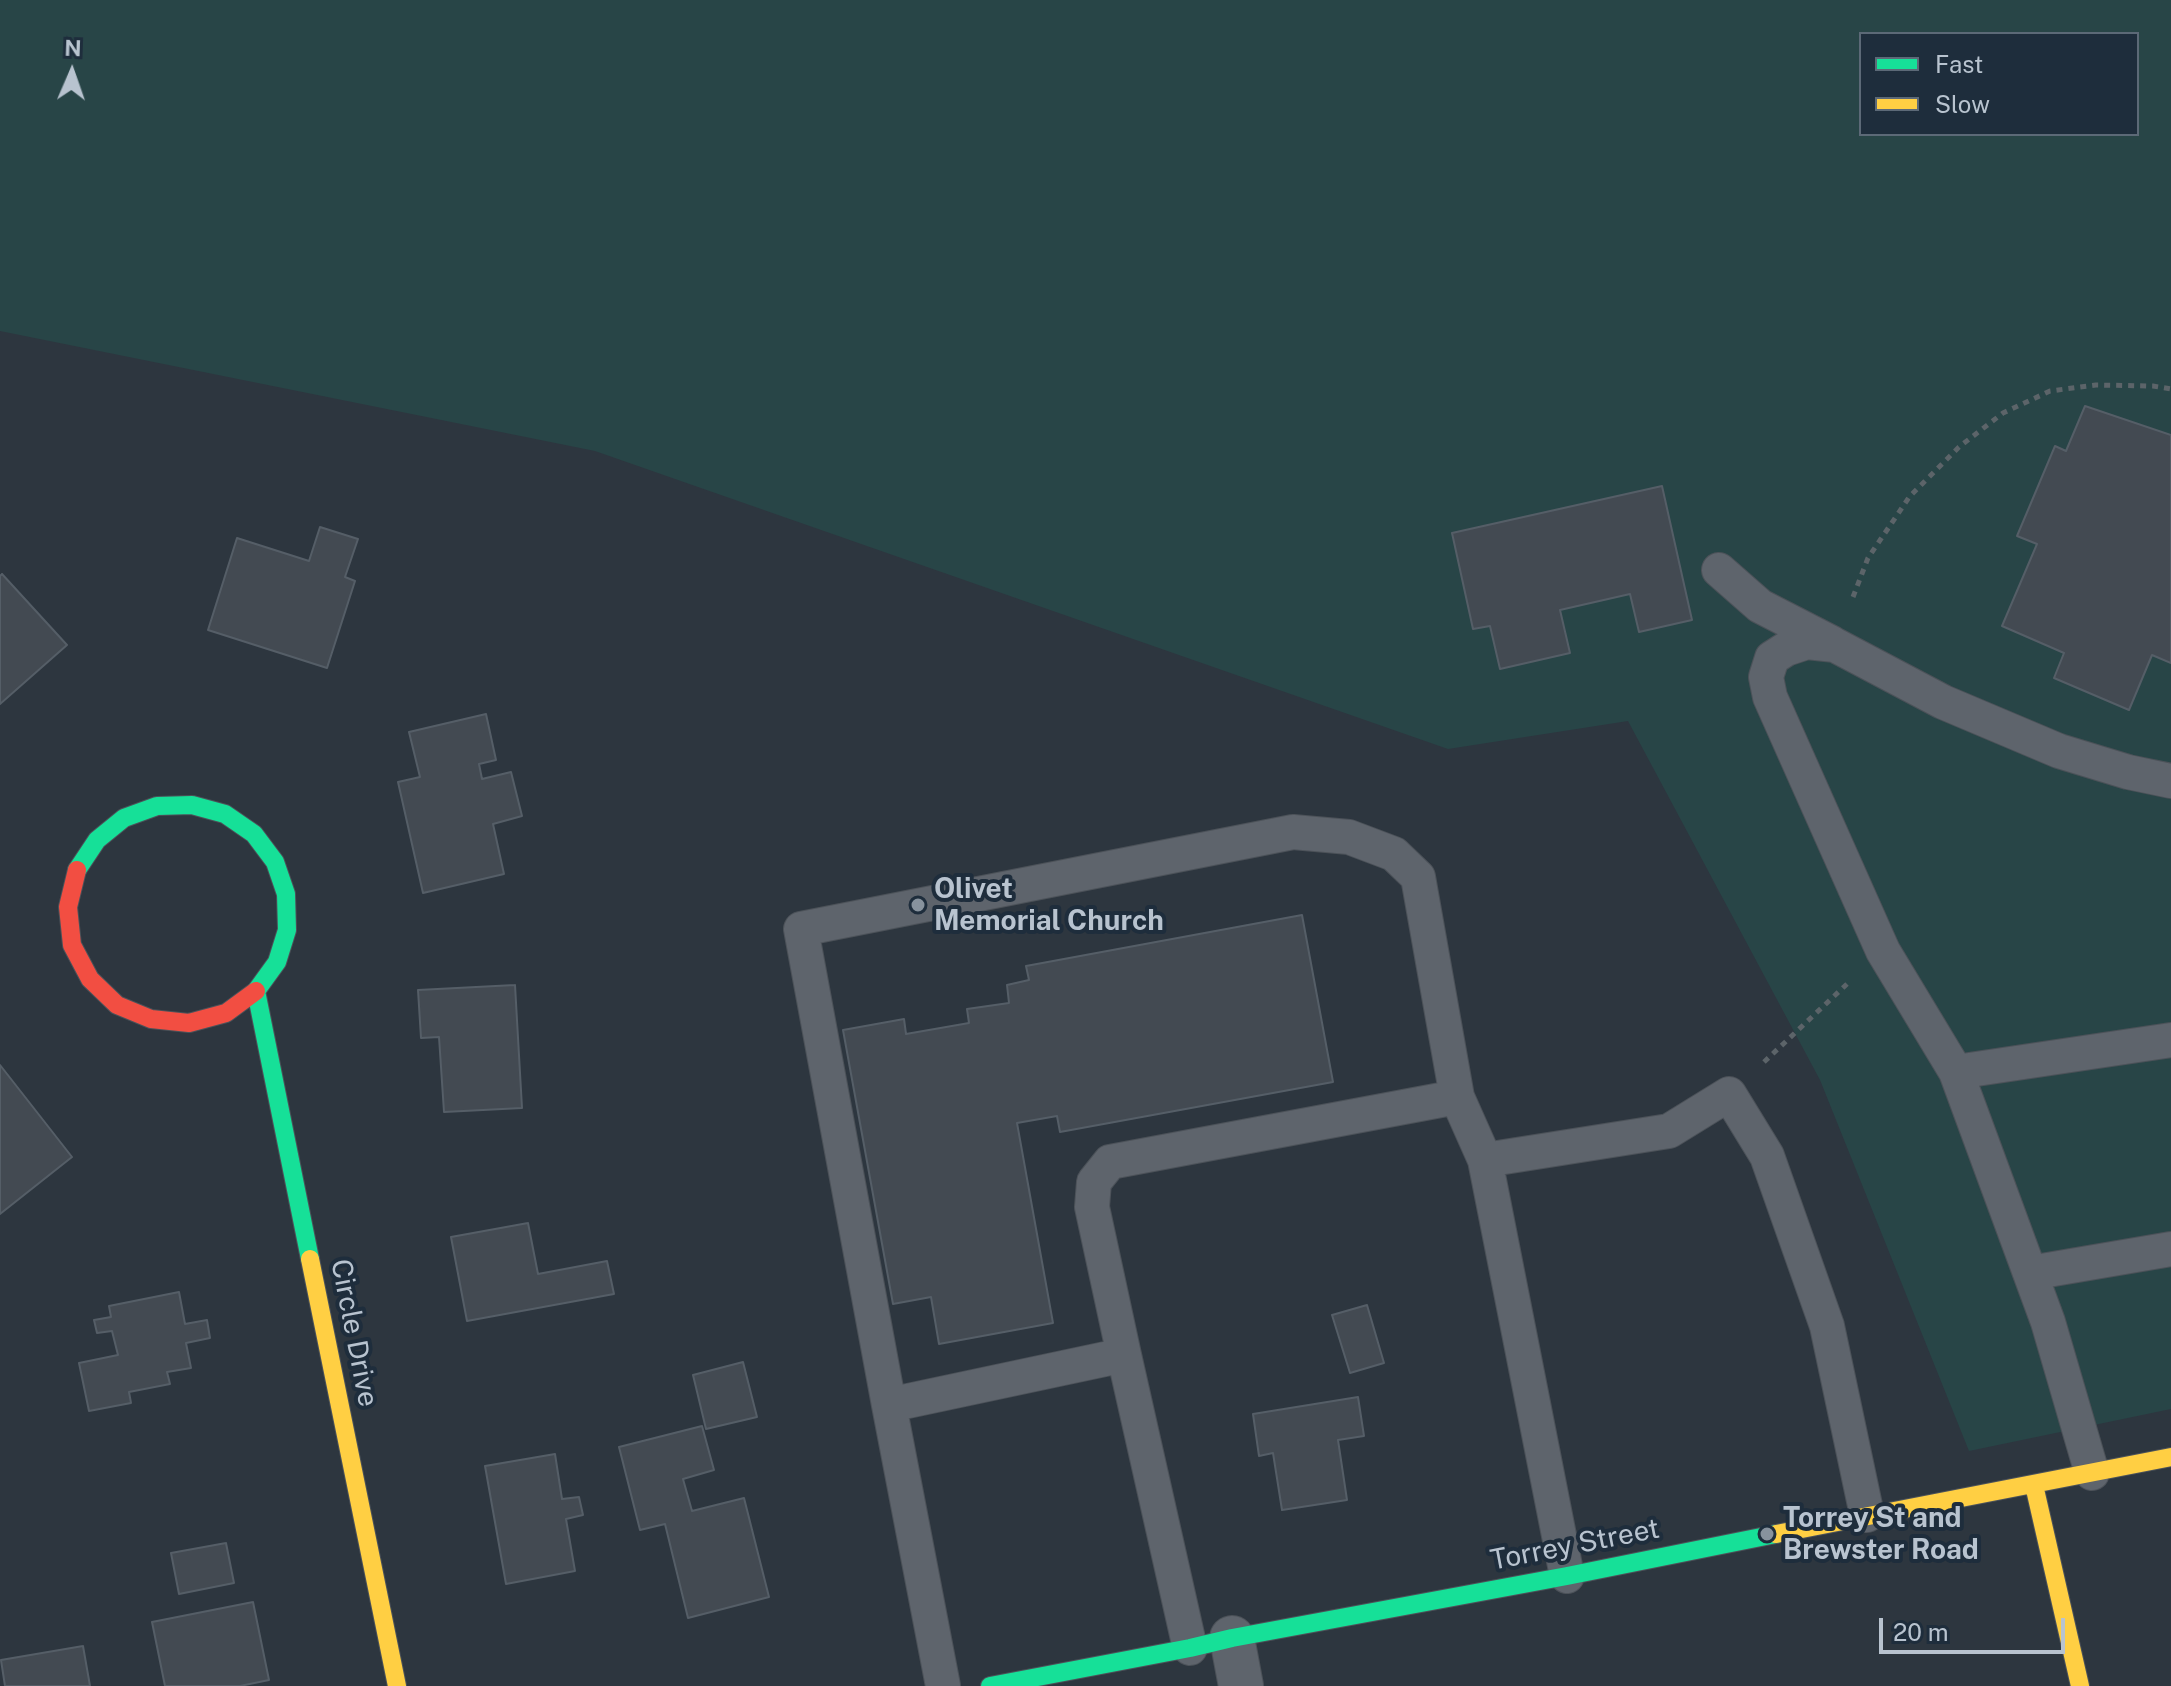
<!DOCTYPE html>
<html>
<head>
<meta charset="utf-8">
<style>
	body { margin:0 }
	#map { position:relative; width:2171px; height:1686px; overflow:hidden; background:#2d363f; font-family:"Public Sans",sans-serif }
	canvas { display:block }
	.legend { position:absolute; left:1859px; top:32px; width:280px; height:104px; box-sizing:border-box; background:#1e2d3c; border:2px solid #5c6977; margin:0; padding:10px 14px; list-style:none; font-size:24px; color:#b8c3cf }
	.legend li { display:flex; align-items:center; gap:16px; height:40px }
	.legend b { width:40px; border:2px solid #5c6977 }
	.north { position:absolute; left:32px; top:32px; width:80px; height:80px; -webkit-text-stroke:6px #1e2d3c; paint-order:stroke; rotate:2deg; font-size:22px; font-weight:700; line-height:32px; text-align:center; color:#b8c3cf }
	.north::after { content:''; display:block; margin:auto; width:28px; height:36px; background:#b8c3cf; clip-path:polygon(50% 0,100% 100%,50% 72%,0 100%) }
	.scale { position:absolute; left:1879px; top:1618px; width:186px; height:36px; box-sizing:border-box; border:4px solid #b8c3cf; border-top:0; padding-left:10px; font-size:24px; line-height:28px; white-space:nowrap; color:#b8c3cf; -webkit-text-stroke:6px #1e2d3c; paint-order:stroke }
</style>
</head>
<body>
<div id="map">
<canvas width="2171" height="1686"></canvas>
<ul class="legend">
<li><b style="height:10px;background:#16e098"></b>Fast</li>
<li><b style="height:10px;background:#ffcf43"></b>Slow</li>
</ul>
<div class="north">N</div>
<div class="scale">20 m</div>
</div>
<script>
const g = document.querySelector('canvas').getContext('2d');
g.lineJoin = 'round';
function fill(path, color) { g.fillStyle = color; g.fill(path, 'evenodd'); }
const shape = rows => new Path2D(rows.map(r => 'M' + r).join(''));
function strokePath(path, color, width, dash) { g.strokeStyle = color; g.lineWidth = width; g.lineCap = dash ? 'butt' : 'round'; g.setLineDash(dash || []); g.stroke(path); }
function write(font, color, halo, rows, align = 'center') {
  g.font = font + ' "Public Sans",sans-serif'; g.lineWidth = 8; g.setLineDash([]); g.textBaseline = 'middle'; g.strokeStyle = halo; g.fillStyle = color; for (const [text, x, y, turn = 0] of rows) {
    g.save(); g.translate(x, y); g.rotate((+turn || 0) * Math.PI / 180); g.textAlign = isNaN(turn) ? turn : align; if (halo) g.strokeText(text, 0, 0); g.fillText(text, 0, 0); g.restore();
  }
}
fill(shape([
	[0,0,2171,0,2171,1409,1969,1451,1820,1080,1628,721,1448,749,595,451,0,331],
	[1861,34,2137,34,2137,134,1861,134]
]), '#284547');
const building = shape([
	[2085,406,2171,435,2171,663,2152,655,2129,710,2054,678,2064,653,2002,626,2037,544,2017,536,2055,446,2066,451,2085,406],
	[1662,486,1692,620,1639,632,1630,594,1560,610,1570,653,1500,669,1490,626,1473,629,1452,533,1662,486],
	[320,527,358,539,345,577,355,581,327,668,208,630,237,538,309,561,320,527],
	[2,574,67,645,0,704,0,576,2,574],
	[486,714,496,760,479,764,482,779,511,772,522,816,493,824,504,874,423,893,398,782,420,777,409,732,486,714],
	[1302,915,1333,1082,1060,1132,1057,1116,1017,1123,1053,1323,939,1344,931,1297,893,1304,843,1030,904,1019,906,1034,969,1023,967,1009,1009,1003,1007,985,1029,980,1026,966,1302,915],
	[515,985,522,1108,444,1112,439,1037,421,1038,418,990,515,985],
	[0,1065,72,1157,0,1214,0,1065],
	[528,1223,538,1274,607,1261,614,1294,467,1321,451,1237,528,1223],
	[179,1292,185,1324,207,1320,210,1338,186,1343,191,1368,167,1372,170,1384,129,1392,131,1403,89,1411,79,1363,118,1355,112,1331,97,1333,94,1320,111,1317,109,1306,179,1292],
	[1367,1305,1384,1363,1350,1373,1332,1315,1367,1305],
	[743,1362,757,1417,706,1429,693,1375,743,1362],
	[1358,1397,1364,1436,1338,1440,1347,1500,1282,1510,1273,1453,1259,1456,1253,1414,1358,1397],
	[702,1426,714,1470,683,1479,692,1511,744,1498,769,1597,688,1618,665,1524,640,1530,619,1447,702,1426],
	[555,1454,562,1499,579,1497,583,1515,566,1519,575,1571,506,1584,485,1466,555,1454],
	[226,1543,234,1583,179,1594,171,1553,226,1543],
	[253,1602,269,1680,240,1686,165,1686,152,1622,253,1602],
	[83,1646,90,1686,5,1686,1,1660,83,1646]
]);
fill(building, '#434a52');
strokePath(building, '#555e67', 2);
const lane = shape([
	[1719,570,1760,606,1832,643],
	[1956,1072,1883,951,1770,697,1766,677,1772,658,1786,649,1807,642,1835,645,1943,702,2059,751,2128,772,2171,781],
	[1485,1160,1669,1131,1729,1094,1767,1156,1827,1326,1867,1515],
	[2030,1273,2171,1249],
	[1124,1355,1190,1648],
	[889,1405,1124,1355,1092,1207,1094,1182,1110,1162,1457,1097],
	[2092,1473,2048,1322,1956,1072,2171,1040],
	[943,1686,889,1405,801,929,1293,832,1349,837,1394,854,1418,877,1457,1097,1485,1160,1567,1576]
]);
const street = shape([
	[1232,1638,1241,1686]
]);
const fast = shape([
	[77,870,97,840,124,818,157,806,192,805,225,814,254,834,275,862,286,894,287,930,277,962,256,991,310,1259],
	[990,1686,1190,1648,1232,1638,1567,1576,1776,1534]
]);
const slow = shape([
	[310,1259,397,1686],
	[2034,1485,2080,1686],
	[1776,1534,2171,1457]
]);
const jam = shape([
	[77,870,68,907,72,945,90,979,117,1005,151,1019,189,1023,226,1013,256,991]
]);
strokePath(lane, '#4c5259', 36);
strokePath(street, '#4c5259', 46);
strokePath(fast, '#4c5259', 20);
strokePath(slow, '#4c5259', 20);
strokePath(jam, '#4c5259', 20);
strokePath(shape([
	[1853,597,1868,558,1910,496,1959,447,2003,413,2050,391,2096,385,2153,386,2171,389],
	[1764,1062,1847,984]
]), '#5c6469', 5, [6, 6]);
strokePath(lane, '#5e646c', 34);
strokePath(street, '#5e646c', 44);
strokePath(fast, '#16e098', 18);
strokePath(slow, '#ffcf43', 18);
strokePath(jam, '#f24e42', 18);
for (const [x, y, r, color] of [
	[918,905,8,"#87929d"],
	[1767,1534,8,"#87929d"]
]) { const dot = new Path2D(); dot.arc(x, y, r, 0, 2 * Math.PI); g.fillStyle = color; g.fill(dot); strokePath(dot, '#1e2d3c', 3); }
write('bold 28px', '#b8c3cf', '#1e2d3c', [
	["Olivet",934,889],
	["Memorial Church",934,921],
	["Torrey St and",1783,1518],
	["Brewster Road",1783,1550]
], 'left');
write('28px', '#b8c3cf', '#1e2d3c', [
	["Circle Drive",354,1333,79],
	["Torrey Street",1575,1545,-11]
]);
</script>
</body>
</html>
